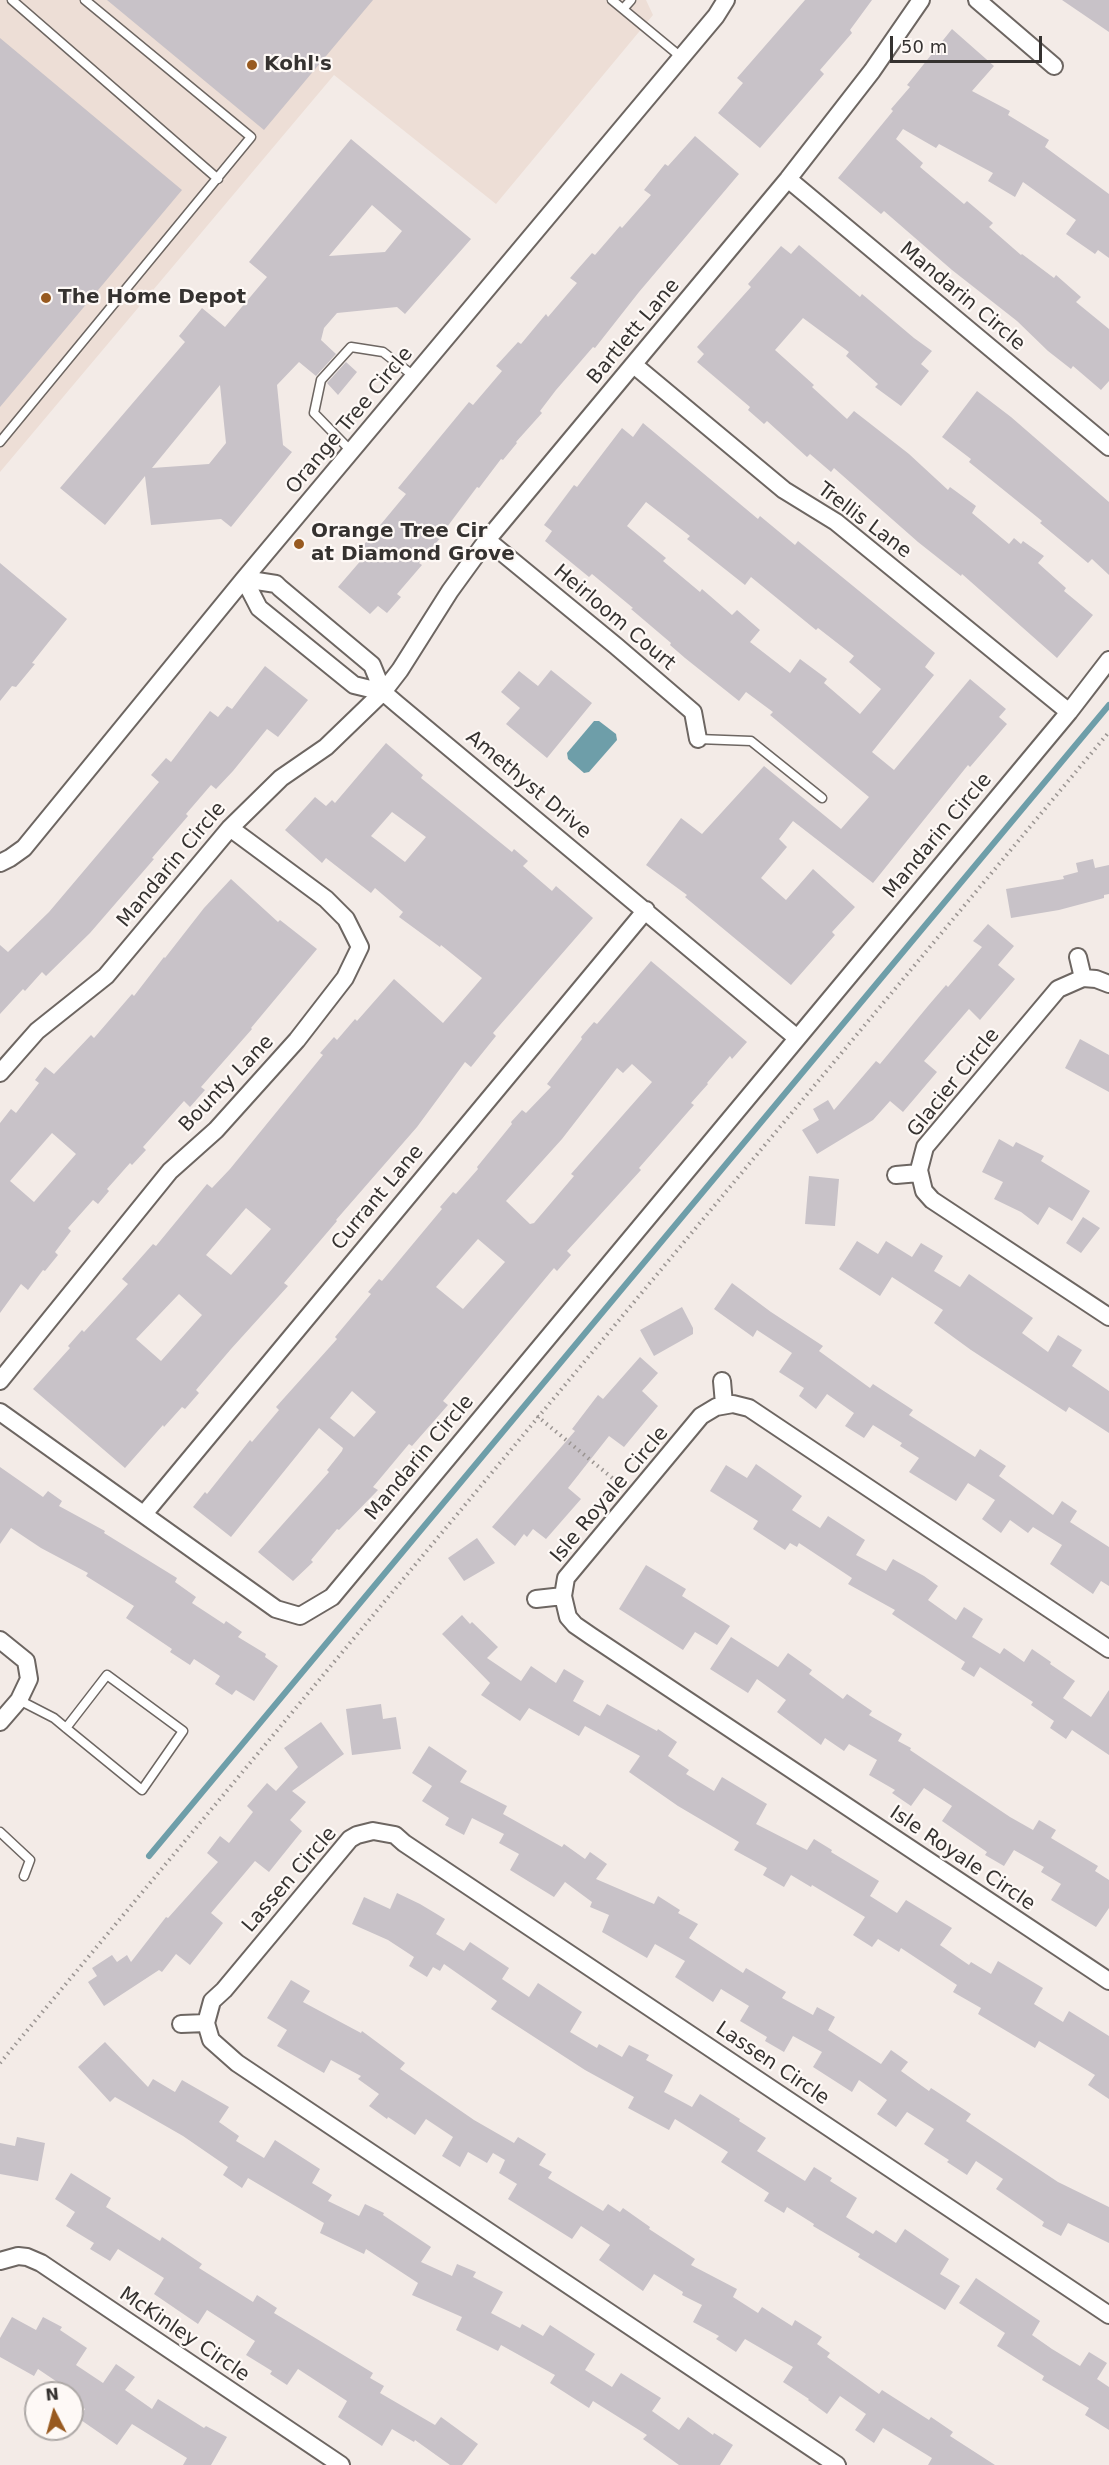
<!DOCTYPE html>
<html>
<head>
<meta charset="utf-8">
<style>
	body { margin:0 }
	#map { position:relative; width:1109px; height:2465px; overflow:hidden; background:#f3ebe7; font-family:"DejaVu Sans",sans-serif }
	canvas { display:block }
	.north { position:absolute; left:24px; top:2381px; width:60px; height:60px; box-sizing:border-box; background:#fef9f6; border:2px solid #aea9a7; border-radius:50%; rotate:354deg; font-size:16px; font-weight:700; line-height:24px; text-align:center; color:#353230 }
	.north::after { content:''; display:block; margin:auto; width:21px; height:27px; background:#985a20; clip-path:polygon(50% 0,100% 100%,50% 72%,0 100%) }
	.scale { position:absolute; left:890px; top:36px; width:152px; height:27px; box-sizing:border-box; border:3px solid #353230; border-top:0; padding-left:8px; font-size:18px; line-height:21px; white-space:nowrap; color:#353230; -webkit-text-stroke:4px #fef9f6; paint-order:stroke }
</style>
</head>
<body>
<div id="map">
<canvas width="1109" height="2465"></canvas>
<div class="north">N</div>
<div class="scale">50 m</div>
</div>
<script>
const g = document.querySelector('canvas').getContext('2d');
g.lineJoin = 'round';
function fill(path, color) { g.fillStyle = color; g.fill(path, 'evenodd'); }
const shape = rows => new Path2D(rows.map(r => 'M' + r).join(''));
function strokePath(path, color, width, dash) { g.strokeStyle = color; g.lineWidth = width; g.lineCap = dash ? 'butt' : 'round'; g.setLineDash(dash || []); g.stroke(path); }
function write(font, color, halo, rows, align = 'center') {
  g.font = font + ' "DejaVu Sans",sans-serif'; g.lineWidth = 4.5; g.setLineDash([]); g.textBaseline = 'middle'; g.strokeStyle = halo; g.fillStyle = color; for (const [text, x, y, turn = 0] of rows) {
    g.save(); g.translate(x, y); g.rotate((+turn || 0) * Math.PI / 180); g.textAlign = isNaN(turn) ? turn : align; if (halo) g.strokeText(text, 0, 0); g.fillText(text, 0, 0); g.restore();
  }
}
fill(shape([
	[0,0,646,0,653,15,496,204,334,75,0,472]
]), '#edded6');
fill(shape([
	[594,721,599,721,616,734,617,740,589,772,584,773,568,759,567,753]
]), '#6e9ea9');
strokePath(shape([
	[149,1856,1109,705]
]), '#6e9ea9', 6);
fill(shape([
	[107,0,373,0,264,130],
	[805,0,872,0,850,30,852,33,820,70,824,74,760,148,718,113,743,83,737,78],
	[1062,0,1109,0,1109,32],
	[952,29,994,66,972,91,1010,111,1008,115,1049,140,1045,147,1109,194,1109,258,1098,250,1095,254,1066,234,1076,220,1023,182,1015,197,988,181,993,173,939,144,936,148,903,129,896,139,923,163,920,167,964,204,967,201,993,223,989,227,1021,255,1022,254,1054,278,1056,275,1081,297,1076,302,1109,329,1109,381,1101,390,1073,366,1071,369,1048,351,1017,321,952,270,884,211,881,214,838,178,893,111,891,109,910,87,907,85],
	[0,38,182,190,0,407],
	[695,136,739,174,639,292,595,348,593,347,556,390,540,411,542,413,516,442,517,443,503,460,501,459,479,488,477,487,441,535,442,536,419,563,422,565,397,594,401,597,387,613,378,606,370,614,338,587,363,558,357,553,406,494,398,488,469,402,473,405,502,371,496,366,518,342,521,344,546,314,548,317,577,283,570,278,592,253,595,255,620,226,622,228,651,195,644,190,665,164,668,166],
	[351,139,471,239,405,314,397,307,337,313,324,328,321,340,336,354,316,376,299,362,277,385,283,445,292,452,231,527,221,519,151,525,145,476,105,525,60,488,185,342,179,336,202,308,225,327,267,277,249,262],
	[372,205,402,231,385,252,329,256],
	[220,385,226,443,209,464,152,468],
	[799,245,860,297,862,294,914,338,932,351,921,364,929,371,901,406,875,387,878,384,846,356,849,352,803,318,775,350,814,385,812,387,847,419,854,411,909,454,948,490,950,487,976,506,972,513,1009,544,1014,538,1021,544,1023,541,1044,556,1038,563,1066,588,1064,591,1093,615,1057,658,962,574,961,576,918,542,834,468,831,472,810,454,807,457,767,421,764,424,748,410,750,407,697,362,704,354,697,347,751,287,748,284,781,246,791,254],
	[346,362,357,372,338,395,327,383],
	[977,391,1011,417,1109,502,1109,575,1092,559,1088,563,1040,523,1042,521,969,462,971,459,942,437],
	[643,423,758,519,760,516,795,545,798,541,935,653,925,667,934,675,872,752,894,770,970,679,1006,709,999,717,1007,724,970,767,968,765,873,883,793,821,779,839,787,847,761,878,786,900,813,869,855,907,832,932,835,935,791,985,685,897,687,895,646,865,681,818,702,834,764,766,841,829,869,797,770,715,773,712,746,692,739,701,685,658,670,645,671,643,631,609,633,608,592,574,589,577,545,541,552,531,544,525,574,485,577,487,622,428,633,437],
	[646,502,690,536,687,539,745,585,751,577,816,630,818,628,854,656,849,662,881,689,860,714,824,683,827,679,800,659,790,673,750,642,760,630,737,610,732,615,702,589,700,592,663,561,666,558,627,526],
	[0,563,67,619,32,663,35,664,16,687,12,686,0,701],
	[265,666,308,700,278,737,267,729,233,771,216,789,211,785,186,814,188,816,152,858,154,859,90,933,46,976,42,972,25,991,23,989,0,1014,0,945,8,952,49,912,159,782,151,775,166,758,171,762,210,711,218,717,227,706,232,709],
	[551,670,592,703,547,758,506,724,520,708,501,692,519,671,538,686],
	[386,743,423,775,421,778,512,852,514,849,528,861,523,866,552,891,556,886,593,918,493,1033,496,1036,471,1067,465,1062,417,1127,336,1220,337,1221,284,1283,288,1286,231,1349,196,1390,199,1393,185,1409,182,1407,164,1427,163,1425,125,1468,33,1389,70,1348,68,1346,82,1330,84,1332,128,1284,122,1279,153,1244,156,1246,207,1184,212,1188,230,1169,323,1055,320,1053,334,1037,337,1040,355,1019,357,1021,394,979,443,1023,482,978,441,945,440,947,399,917,403,912,375,888,371,893,326,858,322,863,285,830,315,797,326,806,332,800,335,803],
	[392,812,426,837,405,862,371,836],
	[246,1208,271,1229,231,1275,206,1255],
	[179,1294,202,1315,161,1361,136,1339],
	[1093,859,1095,868,1109,865,1109,894,1104,895,1104,898,1059,910,1011,918,1006,889,1064,879,1063,876,1078,872,1076,863],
	[231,879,278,922,280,920,317,949,251,1028,252,1029,201,1087,205,1090,190,1107,184,1101,143,1147,146,1150,132,1165,130,1163,107,1189,109,1191,98,1204,93,1200,68,1228,71,1231,55,1252,58,1255,45,1271,43,1270,28,1290,21,1284,0,1313,0,1123,11,1109,16,1113,39,1083,35,1080,45,1067,54,1074,91,1035,94,1038,132,994,134,996,164,957,165,958,204,908],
	[52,1133,76,1154,34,1202,10,1181],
	[988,924,1014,946,998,965,1015,979,980,1020,969,1009,924,1061,937,1072,903,1112,890,1101,873,1120,817,1154,802,1130,819,1120,813,1109,828,1100,834,1110,876,1061,880,1064,928,1006,946,985,948,987,982,947,973,941],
	[651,961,747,1042,732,1059,730,1056,707,1083,708,1084,691,1103,694,1105,639,1168,641,1170,567,1251,571,1255,557,1271,554,1268,443,1401,448,1405,412,1446,409,1444,373,1487,378,1490,339,1530,337,1529,311,1560,313,1562,293,1581,258,1552,329,1472,327,1470,342,1451,343,1448,319,1428,231,1537,193,1507,205,1492,207,1494,250,1440,252,1442,279,1410,276,1407,337,1339,335,1337,371,1294,368,1292,379,1279,382,1281,442,1209,440,1207,453,1192,456,1194,478,1169,477,1167,512,1124,511,1122,522,1110,526,1113,551,1087,547,1084,582,1039,581,1037,594,1022,597,1024],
	[632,1064,652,1082,571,1174,574,1176,534,1223,530,1224,506,1201,562,1139,617,1068,623,1073],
	[478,1239,505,1262,463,1309,436,1287],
	[352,1391,376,1412,354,1437,330,1418],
	[1080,1039,1109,1055,1109,1092,1065,1068],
	[999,1139,1013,1147,1016,1142,1044,1156,1041,1161,1090,1191,1072,1221,1049,1207,1038,1225,1021,1212,994,1199,1003,1182,982,1172],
	[809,1176,839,1179,835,1226,805,1224],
	[1083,1217,1100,1228,1081,1253,1066,1243],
	[857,1241,878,1254,886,1241,912,1257,921,1243,943,1256,934,1271,960,1287,969,1274,1033,1318,1022,1333,1048,1352,1058,1335,1082,1350,1072,1366,1109,1391,1109,1433,1069,1407,1066,1412,971,1350,934,1323,943,1310,892,1277,880,1296,839,1269],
	[732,1283,771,1312,823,1346,819,1351,870,1388,873,1384,913,1410,909,1415,975,1457,980,1449,1006,1466,999,1476,1053,1515,1062,1501,1077,1511,1070,1522,1109,1547,1109,1586,1101,1581,1093,1594,1050,1564,1062,1545,1033,1527,1028,1533,1010,1520,1001,1533,982,1519,995,1500,968,1483,956,1501,909,1472,919,1458,900,1446,902,1443,873,1425,864,1438,845,1426,854,1413,827,1394,816,1409,799,1396,804,1388,779,1372,792,1353,757,1330,753,1337,714,1309],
	[682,1307,693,1328,693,1334,654,1356,640,1330],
	[640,1357,658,1373,642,1391,658,1406,624,1447,609,1436,568,1488,581,1499,546,1539,533,1529,527,1537,524,1534,515,1546,492,1527,575,1431,572,1429,598,1395,603,1399],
	[756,1464,802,1496,792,1510,820,1528,828,1516,865,1540,856,1555,886,1571,893,1559,924,1576,938,1586,928,1600,956,1620,964,1607,983,1619,972,1637,1000,1654,1004,1648,1024,1662,1032,1649,1051,1662,1050,1664,1075,1681,1063,1698,1091,1717,1109,1690,1109,1755,1072,1730,1066,1739,1050,1728,1054,1721,1031,1705,1033,1702,980,1667,974,1677,961,1669,965,1662,892,1614,895,1610,848,1584,852,1578,799,1543,797,1547,790,1543,785,1550,753,1529,758,1521,710,1491,726,1465,747,1478],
	[0,1467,43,1497,48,1491,62,1501,59,1506,105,1531,104,1533,177,1578,175,1582,196,1597,192,1603,224,1624,226,1621,242,1632,238,1637,266,1654,265,1657,278,1666,254,1701,236,1690,232,1695,215,1684,220,1676,194,1659,190,1665,170,1652,172,1649,126,1618,134,1606,86,1576,88,1573,41,1548,11,1528,0,1544],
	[477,1538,495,1563,464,1581,448,1558],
	[646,1565,686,1589,682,1596,730,1626,717,1645,695,1632,683,1650,619,1609],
	[462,1615,470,1624,472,1622,498,1647,487,1658,521,1681,531,1666,556,1683,564,1669,584,1681,573,1701,600,1716,607,1704,657,1731,658,1729,677,1742,668,1756,689,1770,686,1774,714,1791,722,1777,767,1804,756,1824,807,1850,814,1839,832,1850,831,1852,879,1881,870,1896,897,1913,906,1900,952,1928,940,1945,969,1965,971,1962,991,1974,998,1961,1043,1988,1034,2004,1063,2022,1069,2011,1109,2036,1109,2099,1088,2085,1095,2075,1039,2041,1035,2048,978,2014,981,2008,953,1992,957,1985,901,1948,899,1952,878,1939,872,1947,853,1935,865,1917,812,1885,811,1887,791,1875,784,1887,763,1875,767,1868,734,1850,739,1842,678,1806,629,1772,640,1756,585,1726,579,1736,529,1708,520,1721,481,1695,490,1683,442,1634],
	[731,1637,778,1667,788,1653,812,1670,809,1674,843,1699,847,1694,872,1711,869,1715,902,1734,898,1741,911,1748,910,1750,1010,1817,1033,1830,1039,1820,1056,1830,1051,1838,1098,1866,1095,1871,1109,1880,1109,1908,1096,1927,1051,1900,1061,1884,1041,1872,1044,1867,1014,1850,1004,1866,985,1855,987,1852,942,1821,952,1806,924,1788,911,1806,892,1793,895,1790,869,1775,877,1760,849,1744,844,1751,825,1738,821,1745,777,1712,786,1700,757,1679,748,1693,710,1669],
	[381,1704,383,1719,396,1717,401,1749,352,1755,346,1709],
	[321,1722,344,1754,292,1791,306,1802,290,1820,302,1831,269,1872,255,1861,211,1913,223,1923,190,1965,176,1954,162,1972,159,1970,104,2006,88,1982,97,1976,92,1968,112,1955,117,1962,127,1955,131,1962,166,1917,168,1918,218,1862,207,1853,220,1836,229,1843,253,1812,247,1806,267,1783,276,1791,298,1767,284,1748],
	[429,1746,467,1771,460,1782,507,1806,503,1814,562,1847,564,1844,585,1859,590,1852,607,1864,596,1879,654,1904,658,1896,680,1910,678,1913,698,1924,689,1938,743,1973,746,1968,786,1992,782,1998,813,2015,817,2007,835,2017,828,2030,881,2064,891,2050,908,2062,901,2071,929,2091,931,2088,971,2114,966,2121,1058,2182,1109,2207,1109,2243,1068,2223,1061,2236,1042,2226,1044,2222,996,2189,1003,2179,976,2161,967,2175,947,2162,949,2160,924,2144,934,2129,907,2112,896,2127,877,2114,887,2100,859,2080,852,2092,813,2067,822,2052,793,2036,784,2052,765,2041,767,2037,740,2021,749,2006,721,1989,713,2002,675,1977,685,1961,655,1944,647,1958,602,1932,609,1915,590,1907,592,1902,565,1882,554,1897,510,1870,519,1854,499,1843,504,1834,472,1818,464,1835,445,1825,449,1818,422,1801,432,1786,412,1773],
	[397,1893,420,1904,445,1919,436,1934,464,1951,470,1942,509,1968,502,1979,529,1997,538,1983,582,2012,570,2032,597,2048,599,2044,622,2057,629,2045,649,2055,646,2060,673,2075,664,2092,692,2107,700,2094,740,2119,739,2121,766,2138,757,2151,805,2181,814,2167,832,2178,830,2181,857,2198,846,2217,873,2234,876,2230,896,2243,905,2229,949,2259,940,2274,960,2286,945,2310,858,2257,860,2254,813,2226,814,2224,787,2207,784,2213,764,2201,769,2193,721,2162,728,2152,675,2119,669,2130,628,2108,634,2097,585,2070,491,2009,497,2001,444,1964,440,1971,433,1967,427,1977,409,1966,414,1957,388,1940,352,1924,364,1897,390,1909],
	[291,1980,310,1991,303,2002,361,2033,362,2031,405,2063,400,2069,474,2120,514,2143,518,2137,546,2154,539,2165,552,2172,548,2178,603,2211,608,2204,620,2212,623,2208,650,2227,649,2229,695,2259,691,2265,737,2289,733,2297,758,2313,762,2307,792,2326,795,2320,822,2337,817,2344,830,2353,827,2357,879,2394,882,2390,929,2420,931,2417,953,2432,950,2436,995,2465,928,2465,932,2458,883,2428,874,2443,855,2430,866,2414,840,2396,827,2414,808,2400,809,2399,783,2382,793,2367,745,2339,736,2352,716,2339,719,2336,693,2322,702,2305,682,2295,683,2292,654,2274,643,2291,599,2260,610,2245,581,2226,572,2239,508,2199,517,2184,499,2173,505,2160,493,2153,487,2163,468,2152,460,2167,442,2156,453,2137,426,2119,415,2135,388,2117,387,2119,369,2106,379,2094,358,2079,361,2076,331,2060,324,2073,277,2046,287,2030,267,2018],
	[105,2042,148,2087,153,2079,175,2092,182,2080,229,2107,219,2122,239,2136,236,2141,264,2158,275,2140,320,2169,312,2183,332,2195,328,2201,359,2216,365,2204,384,2213,383,2215,431,2247,421,2262,452,2276,457,2264,476,2272,473,2277,503,2292,491,2313,520,2328,522,2324,543,2336,550,2325,595,2354,585,2370,612,2387,621,2373,661,2398,652,2411,679,2430,688,2417,713,2435,714,2433,733,2445,720,2465,679,2465,643,2439,647,2435,593,2401,589,2408,550,2383,555,2375,501,2345,498,2351,456,2330,462,2317,412,2295,418,2283,366,2249,364,2254,320,2233,324,2223,248,2178,242,2188,223,2175,228,2167,183,2136,115,2097,110,2102,78,2067],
	[17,2137,45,2143,38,2181,0,2174,0,2143,15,2146],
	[71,2173,111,2198,106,2207,160,2241,162,2237,202,2264,199,2268,253,2302,257,2295,277,2308,274,2313,373,2373,370,2378,384,2386,380,2393,435,2425,441,2417,478,2444,462,2465,450,2465,415,2440,414,2442,392,2429,382,2446,338,2417,347,2401,298,2369,287,2385,270,2374,272,2371,246,2355,255,2341,207,2310,198,2324,154,2294,164,2278,118,2249,110,2261,90,2249,94,2243,66,2226,75,2212,55,2199],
	[976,2278,1040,2321,1032,2335,1052,2349,1080,2366,1089,2352,1107,2363,1097,2379,1109,2387,1109,2430,1085,2415,1089,2408,1042,2380,1044,2376,997,2346,1005,2333,959,2303],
	[12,2317,36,2330,43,2317,62,2327,60,2330,87,2348,76,2365,103,2383,116,2364,135,2377,125,2390,152,2409,158,2399,204,2428,206,2426,227,2437,211,2465,183,2465,187,2458,132,2424,117,2445,78,2418,85,2409,72,2400,72,2392,38,2369,34,2376,0,2357,0,2338]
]), '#c8c2c8');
const lane = shape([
	[12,0,218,179],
	[612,0,681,57],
	[623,9,631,0],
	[0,442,251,137,85,0],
	[352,452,314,413,321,380,351,347,383,352,415,377],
	[698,739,751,741,822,798],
	[19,1700,54,1718,66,1728,142,1790,183,1731,107,1675,66,1728],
	[0,1832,30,1860,24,1876]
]);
const street = shape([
	[977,0,1054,66],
	[788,179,1109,447],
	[634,365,784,490,836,522,1069,712],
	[487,540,616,646,693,712,698,739],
	[244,579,276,584,280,588,372,665,383,692,397,704,797,1038],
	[244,579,259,608,354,685,383,692],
	[0,863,10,858,24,848,244,579,716,16,726,0],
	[1078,957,1083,978],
	[1109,984,1096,979,1083,978,1058,989,925,1147,919,1170,924,1191,932,1200,1109,1317],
	[0,1073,37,1031,106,976,230,828,281,778,326,747,383,692,400,670,450,591,487,540,788,179,872,71,921,0],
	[896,1175,919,1173],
	[0,1381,170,1171,216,1130,297,1040,345,978,360,947,346,919,326,899,230,828],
	[722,1381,724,1404],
	[0,1412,276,1609,300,1616,332,1597,1069,712,1109,660],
	[144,1514,646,910],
	[536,1599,563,1596],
	[0,1640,26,1661,29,1679,19,1700,0,1722],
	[1109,1649,749,1408,733,1404,716,1407,701,1416,566,1578,563,1596,568,1617,575,1625,591,1636,1109,1981],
	[181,2024,206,2023],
	[0,2261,18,2256,27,2257,41,2263,341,2465],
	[837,2465,237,2063,211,2040,206,2023,212,2001,224,1990,350,1839,357,1835,373,1831,395,1835,404,1843,1109,2315]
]);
strokePath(lane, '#6d6662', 11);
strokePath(street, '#6d6662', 20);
strokePath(shape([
	[537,1416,622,1486],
	[0,2063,1109,732]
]), '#9b9592', 4, [1.5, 4.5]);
strokePath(lane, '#fff', 8);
strokePath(street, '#fff', 16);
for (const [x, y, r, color] of [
	[252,65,6,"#985a20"],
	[46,298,6,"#985a20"],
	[299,544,6,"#985a20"]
]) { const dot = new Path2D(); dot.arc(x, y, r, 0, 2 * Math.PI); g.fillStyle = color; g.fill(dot); strokePath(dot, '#fef9f6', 2); }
write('bold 20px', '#353230', '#fef9f6', [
	["Kohl's",264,65],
	["The Home Depot",58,298],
	["Orange Tree Cir",311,532],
	["at Diamond Grove",311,555]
], 'left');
write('20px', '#353230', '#fef9f6', [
	["Mandarin Circle",962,297,40],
	["Bartlett Lane",634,332,-50],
	["Orange Tree Circle",350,421,-50],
	["Trellis Lane",864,521,37],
	["Heirloom Court",614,618,40],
	["Amethyst Drive",528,785,40],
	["Mandarin Circle",938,836,-50],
	["Mandarin Circle",172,865,-50],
	["Glacier Circle",954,1083,-51],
	["Bounty Lane",227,1084,-46],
	["Currant Lane",378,1198,-50],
	["Mandarin Circle",420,1458,-50],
	["Isle Royale Circle",610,1495,-50],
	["Isle Royale Circle",962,1859,34],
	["Lassen Circle",290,1880,-49],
	["Lassen Circle",772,2064,34],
	["McKinley Circle",184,2335,34]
]);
</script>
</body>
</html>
